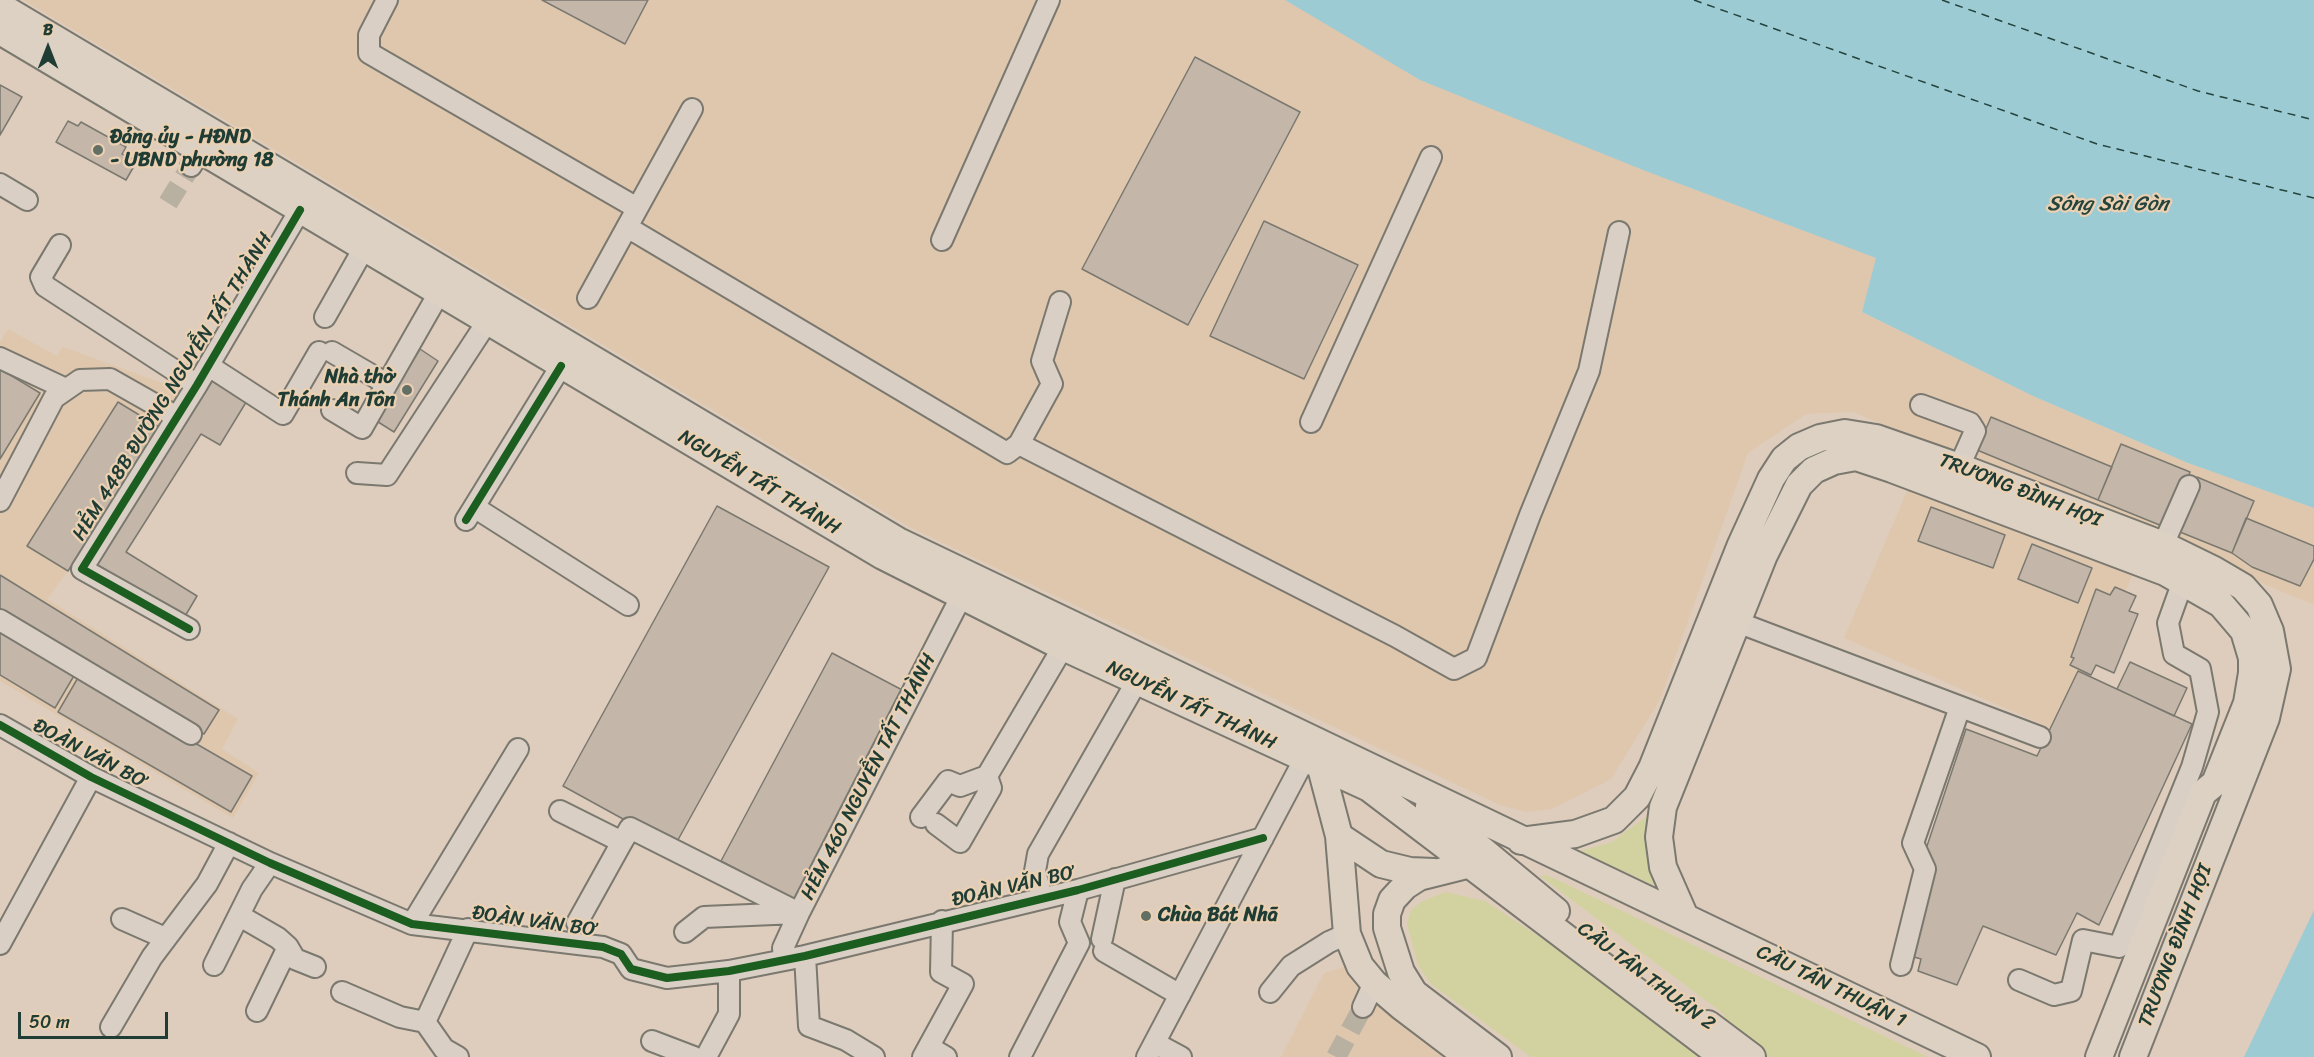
<!DOCTYPE html>
<html>
<head>
<meta charset="utf-8">
<style>
	body { margin:0 }
	#map { position:relative; width:2314px; height:1057px; overflow:hidden; background:#decdbc; font-family:Sriracha,sans-serif }
	canvas { display:block }
	.north { position:absolute; left:18px; top:18px; width:60px; height:60px; -webkit-text-stroke:4px #ebd0b2; paint-order:stroke; rotate:0deg; font-size:16px; font-weight:700; line-height:24px; text-align:center; color:#1f3d34 }
	.north::after { content:''; display:block; margin:auto; width:21px; height:27px; background:#1f3d34; clip-path:polygon(50% 0,100% 100%,50% 72%,0 100%) }
	.scale { position:absolute; left:18px; top:1012px; width:150px; height:27px; box-sizing:border-box; border:3px solid #1f3d34; border-top:0; padding-left:8px; font-size:18px; line-height:21px; white-space:nowrap; color:#1f3d34; -webkit-text-stroke:4px #ebd0b2; paint-order:stroke }
</style>
</head>
<body>
<div id="map">
<canvas width="2314" height="1057"></canvas>
<div class="north">B</div>
<div class="scale">50 m</div>
</div>
<script>
const g = document.querySelector('canvas').getContext('2d');
g.lineJoin = 'round';
function fill(path, color) { g.fillStyle = color; g.fill(path, 'evenodd'); }
const shape = rows => new Path2D(rows.map(r => 'M' + r).join(''));
function strokePath(path, color, width, dash) { g.strokeStyle = color; g.lineWidth = width; g.lineCap = dash ? 'butt' : 'round'; g.setLineDash(dash || []); g.stroke(path); }
function write(font, color, halo, rows, align = 'center') {
  g.font = font + ' Sriracha,sans-serif'; g.lineWidth = 4.5; g.setLineDash([]); g.textBaseline = 'middle'; g.strokeStyle = halo; g.fillStyle = color; for (const [text, x, y, turn = 0] of rows) {
    g.save(); g.translate(x, y); g.rotate((+turn || 0) * Math.PI / 180); g.textAlign = isNaN(turn) ? turn : align; if (halo) g.strokeText(text, 0, 0); g.fillText(text, 0, 0); g.restore();
  }
}
fill(shape([
	[23,0,1285,0,1643,170,1877,258,1862,312,2033,396,2188,463,2314,508,2314,605,1853,412,1806,414,1748,453,1660,700,1611,779,1552,809,1526,812,1500,805,911,528],
	[8,329,57,356,63,347,182,390,68,571,47,599,238,719,222,749,259,773,233,818,0,681,0,342],
	[1910,484,2137,565,2062,733,1844,638],
	[1350,965,1393,1013,1445,1057,1281,1057,1324,973]
]), '#dfc7ae');
fill(shape([
	[1651,813,1647,849,1660,888,1580,851,1612,842],
	[1547,875,1928,1057,1531,1057,1431,984,1418,965,1407,924,1411,910,1421,902,1445,892,1485,901,1612,985,1699,1050,1725,1015,1540,876]
]), '#d2d2a0');
fill(shape([
	[1285,0,2314,0,2314,508,2188,463,2033,396,1862,312,1876,258,1643,170,1420,80],
	[2314,910,2314,1057,2244,1057]
]), '#9ccbd4');
strokePath(shape([
	[1694,0,2097,144,2314,198],
	[1942,0,2198,91,2314,120]
]), '#24443c', 1.5, [8, 6]);
const building = shape([
	[542,0,648,0,625,44,542,0],
	[1195,57,1300,112,1188,325,1082,269,1195,57],
	[0,85,22,97,0,135,0,85],
	[68,121,78,126,81,122,126,147,122,154,137,161,126,180,56,142,68,121],
	[1264,221,1358,265,1304,379,1210,336,1264,221],
	[420,349,438,361,394,432,375,420,420,349],
	[0,369,40,393,0,459,0,369],
	[207,374,248,399,220,445,201,434,126,552,197,596,184,618,96,564,207,374],
	[118,402,159,427,68,571,27,546,118,402],
	[1991,417,2112,467,2098,500,1977,450,1991,417],
	[2121,444,2190,472,2167,528,2098,500,2121,444],
	[2197,477,2254,501,2232,553,2175,530,2197,477],
	[717,506,829,567,674,847,563,786,717,506],
	[1931,507,2005,535,1993,568,1918,541,1931,507],
	[2246,518,2314,546,2314,559,2300,586,2252,567,2232,553,2246,518],
	[2032,544,2092,568,2078,603,2018,579,2032,544],
	[0,575,219,710,204,734,0,609,0,575],
	[2115,587,2136,596,2129,611,2138,614,2114,673,2096,665,2091,675,2070,665,2074,658,2071,657,2096,589,2110,595,2115,587],
	[0,630,75,674,55,708,0,675,0,630],
	[832,653,906,692,795,900,721,861,832,653],
	[2130,662,2187,688,2174,716,2117,689,2130,662],
	[2078,671,2192,724,2099,925,2077,913,2056,955,1983,926,1957,985,1918,971,1921,959,1907,955,1924,855,1966,729,2037,756,2078,671],
	[79,676,252,776,231,812,58,712,79,676]
]);
fill(building, '#c4b7a9');
strokePath(building, '#7a786f', 1.5);
strokePath(shape([
	[168,203,191,166],
	[1336,1057,1363,1007]
]), '#b8b0a1', 20, [20, 10]);
const minor = shape([
	[387,0,369,35,369,53,637,208],
	[191,166,200,151],
	[0,184,27,200],
	[627,227,1007,453,1019,444,1052,384,1042,361,1060,302],
	[942,240,1049,0],
	[60,245,41,277,45,286,197,385],
	[588,298,692,109],
	[325,317,364,248],
	[332,352,387,384,439,293],
	[0,358,66,389],
	[209,366,283,414,319,352],
	[1921,405,1970,423,1975,431,1959,467],
	[332,410,362,428,387,384],
	[1311,422,1431,157],
	[1019,444,1395,636,1454,669,1476,658,1530,515,1589,371,1619,232],
	[357,473,387,475,487,322],
	[0,501,54,398,80,380,110,379,177,417],
	[474,507,628,605],
	[466,520,561,366],
	[2163,545,2189,486],
	[0,620,191,734],
	[1737,622,2040,737],
	[189,629,82,569,197,385,300,210],
	[0,725,91,777,270,863,412,924,603,947,621,954,631,969,667,978,729,971,805,956,1078,890,1263,838],
	[560,811,622,842,630,828,799,913],
	[921,817,948,781,960,786,987,776],
	[936,824,960,842,991,788,987,776,1063,647],
	[1042,898,1035,871,1038,854,1137,681],
	[240,916,278,938,288,947,257,1011],
	[122,919,165,938],
	[577,923,622,842],
	[412,924,518,749],
	[685,932,704,917,797,913],
	[1102,939,1115,879],
	[0,944,91,777],
	[288,947,295,959,315,967],
	[1104,951,1180,995],
	[805,956,809,1026,846,1040,874,1057],
	[784,960,783,948,799,913,961,597],
	[214,965,252,889,270,863],
	[1901,965,1925,869,1913,843,1960,707],
	[2019,980,2054,995,2071,991,2083,940,2119,947,2192,767,2208,712,2200,669,2174,654,2168,623,2183,581],
	[342,992,400,1017,425,1022],
	[1270,992,1291,966,1329,942,1347,934],
	[1363,1007,1374,983],
	[425,1022,468,929],
	[425,1022,444,1049,458,1057],
	[111,1027,152,957,207,884,229,843],
	[652,1041,694,1057],
	[1155,1043,1181,1057],
	[929,1047,946,1057],
	[706,1057,729,1014,729,971],
	[923,1057,963,984,941,972,942,921],
	[1020,1057,1079,943,1070,922,1078,890],
	[1147,1057,1305,758]
]);
const major = shape([
	[0,6,898,541,1977,1057],
	[0,31,883,556,1063,647,1369,788,1723,1057],
	[1320,764,1339,836,1347,934,1360,966,1374,983,1402,1007,1468,1057],
	[1429,806,1556,911],
	[1339,836,1381,864,1410,871,1434,872],
	[1521,841,1575,834,1614,820,1637,797,1652,768,1740,547,1771,479,1784,459,1799,447,1820,438,1845,433,1876,438,1959,467,2163,545,2214,570,2243,587,2259,605,2270,631,2277,669,2266,718,2133,1057],
	[1467,865,1419,877,1405,886,1392,900,1387,914,1387,928,1401,972,1414,993,1498,1057],
	[1685,917,1663,867,1659,837,1663,807,1764,555,1799,485,1814,470,1834,461,1856,457,1892,469,2165,572,2221,604,2244,631,2252,658,2252,673,2247,703,2215,783,2203,793,2099,1057],
	[1708,1024,1752,1057]
]);
strokePath(minor, '#7a786f', 24);
strokePath(major, '#7a786f', 30);
strokePath(minor, '#d9cfc4', 20);
strokePath(major, '#dcd1c3', 26);
strokePath(shape([
	[466,520,561,366],
	[189,629,82,569,197,385,300,210],
	[0,725,91,777,270,863,412,924,603,947,621,954,631,969,667,978,729,971,805,956,1078,890,1263,838]
]), '#1b5e20', 8);
for (const [x, y, r, color] of [
	[98,150,6,"#626f64"],
	[407,390,6,"#626f64"],
	[1146,916,6,"#626f64"]
]) { const dot = new Path2D(); dot.arc(x, y, r, 0, 2 * Math.PI); g.fillStyle = color; g.fill(dot); strokePath(dot, '#ebd0b2', 2); }
write('bold 20px', '#1f3d34', '#ebd0b2', [
	["Đảng ủy - HĐND",110,138],
	["- UBND phường 18",110,161],
	["Nhà thờ",395,378,"right"],
	["Thánh An Tôn",395,401,"right"],
	["Chùa Bát Nhã",1158,916]
], 'left');
write('20px', '#1f3d34', '#ebd0b2', [
	["HẺM 448B ĐƯỜNG NGUYỄN TẤT THÀNH",173,387,-58],
	["NGUYỄN TẤT THÀNH",759,483,31],
	["TRƯƠNG ĐÌNH HỢI",2020,491,21],
	["NGUYỄN TẤT THÀNH",1191,706,25],
	["ĐOÀN VĂN BƠ",89,754,28],
	["HẺM 460 NGUYỄN TẤT THÀNH",869,777,-63],
	["ĐOÀN VĂN BƠ",1013,887,-13],
	["ĐOÀN VĂN BƠ",534,922,8],
	["TRƯƠNG ĐÌNH HỢI",2176,946,-69],
	["CẦU TÂN THUẬN 2",1646,977,37],
	["CẦU TÂN THUẬN 1",1831,987,26]
]);
write('italic 21px', '#24443c', '#ebd0b2', [
	["Sông Sài Gòn",2108,205]
]);
</script>
</body>
</html>
